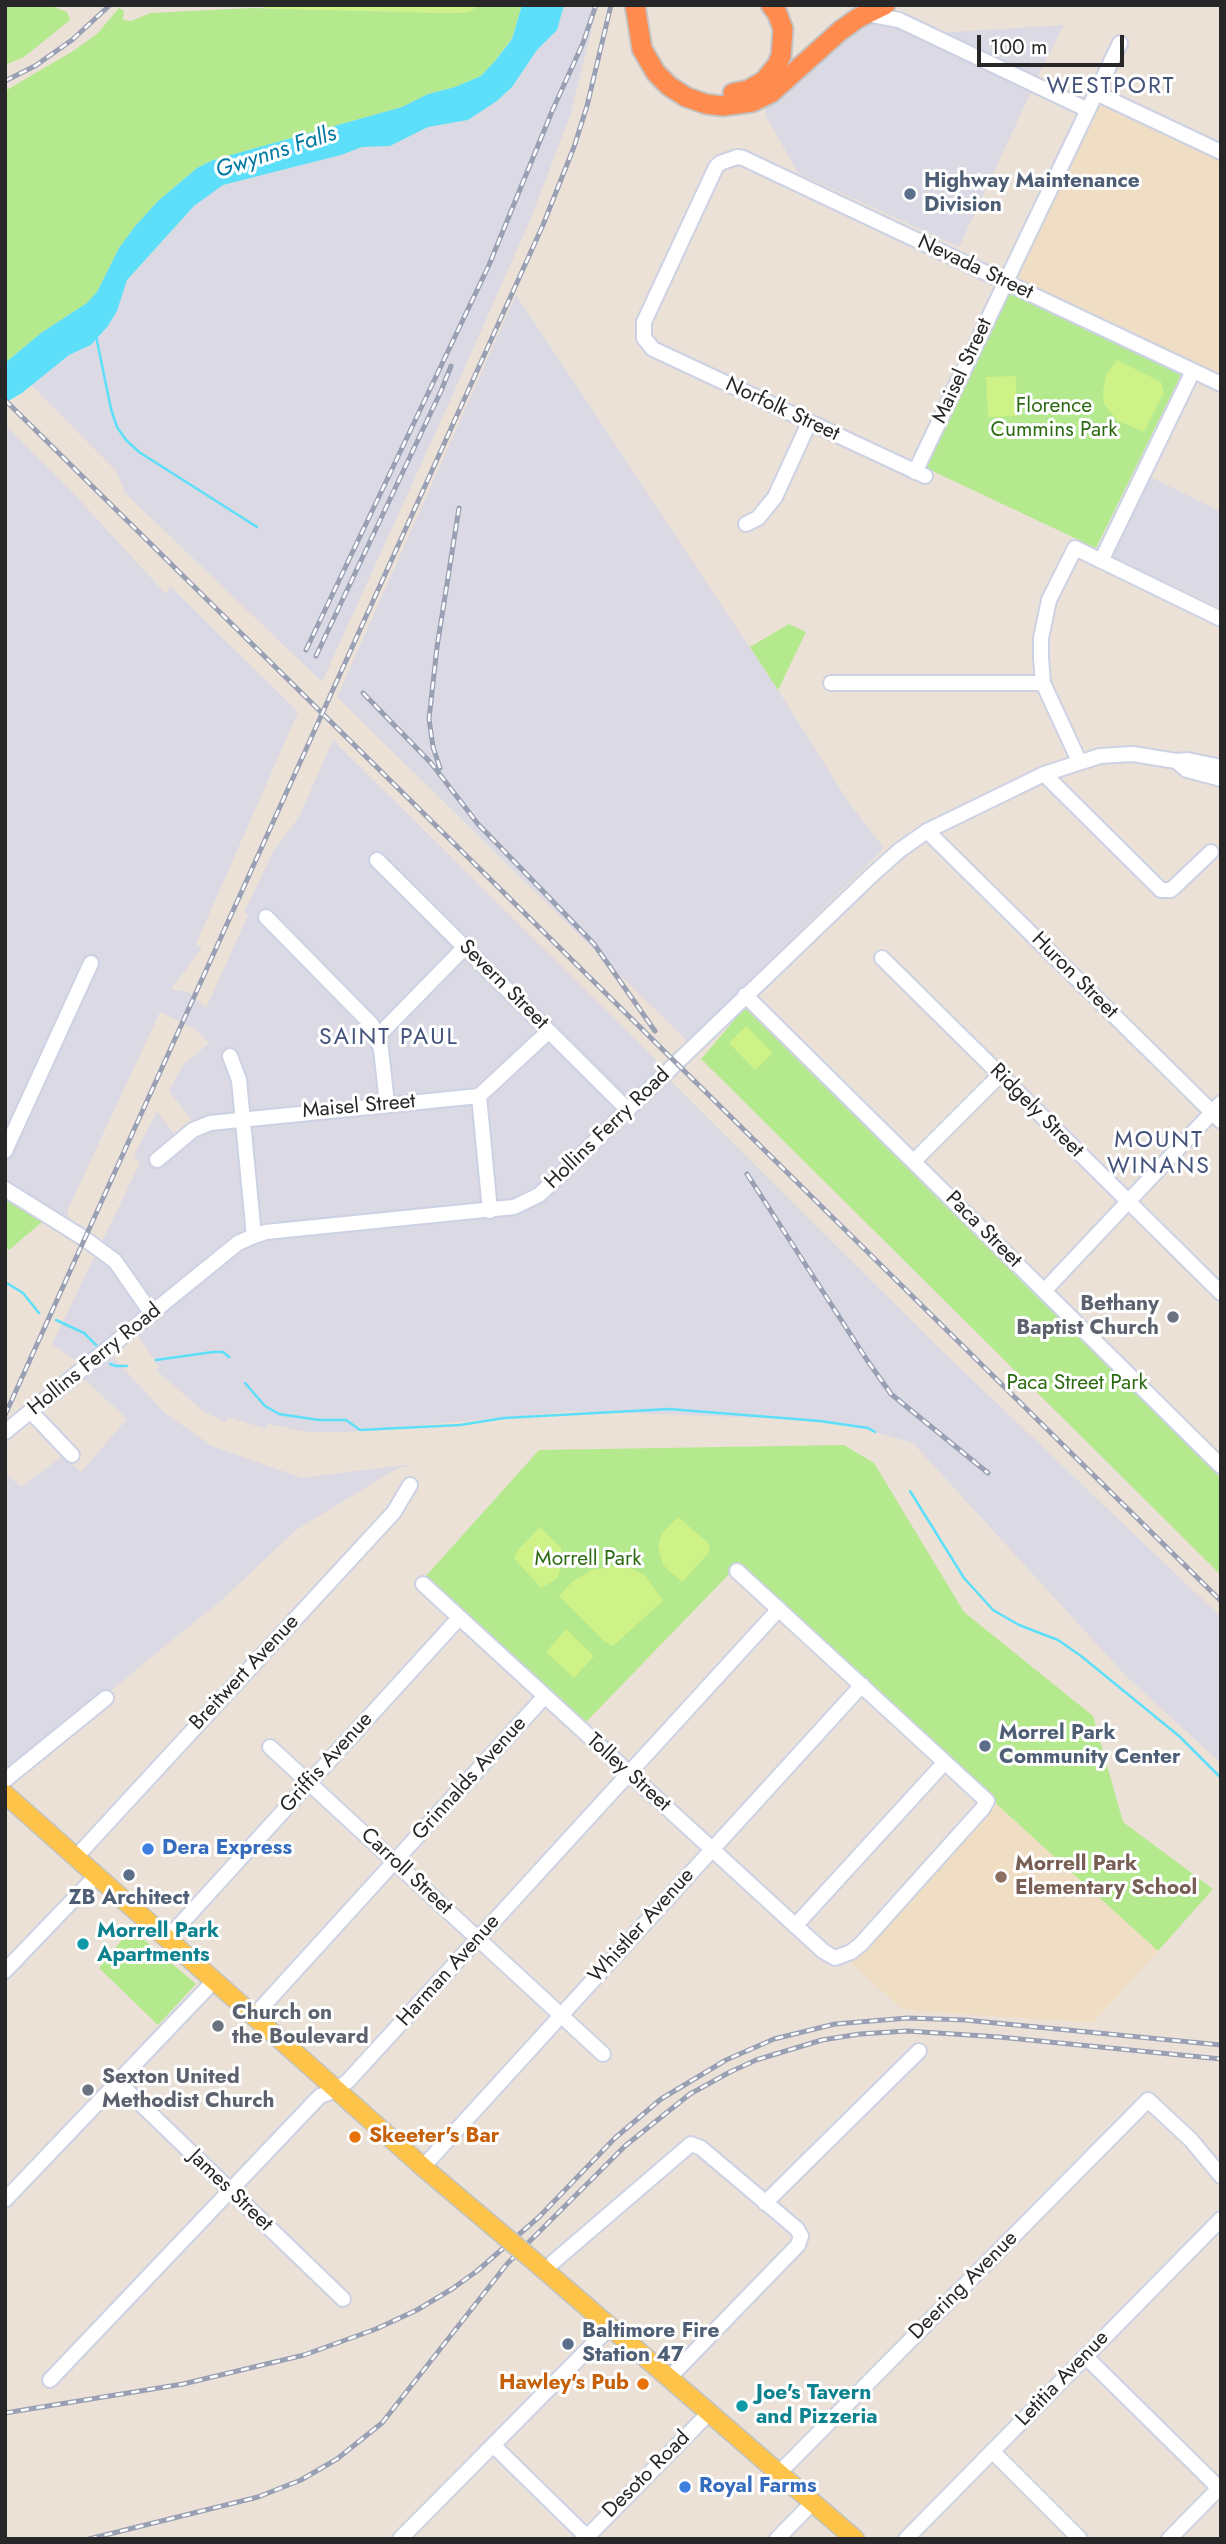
<!DOCTYPE html>
<html>
<head>
<meta charset="utf-8">
<style>
	body { margin:0 }
	#map { position:relative; width:1226px; height:2544px; overflow:hidden; background:#ece1d7; font-family:Jost,sans-serif }
	canvas { display:block }
	.frame { position:absolute; inset:0; border:7px solid #272727; pointer-events:none }
	.scale { position:absolute; left:977px; top:35px; width:147px; height:32px; box-sizing:border-box; border:4px solid #272727; border-top:0; padding-left:9px; font-size:21px; line-height:24px; white-space:nowrap; color:#272727; -webkit-text-stroke:5px #fff; paint-order:stroke }
</style>
</head>
<body>
<div id="map">
<canvas width="1226" height="2544"></canvas>
<div class="frame"></div>
<div class="scale">100 m</div>
</div>
<script>
const g = document.querySelector('canvas').getContext('2d');
g.lineJoin = 'round';
function fill(path, color) { g.fillStyle = color; g.fill(path, 'evenodd'); }
const shape = rows => new Path2D(rows.map(r => 'M' + r).join(''));
function strokePath(path, color, width, dash) { g.strokeStyle = color; g.lineWidth = width; g.lineCap = dash ? 'butt' : 'round'; g.setLineDash(dash || []); g.stroke(path); }
function write(font, color, halo, rows, align = 'center') {
  g.font = font + ' Jost,sans-serif'; g.lineWidth = 6; g.setLineDash([]); g.textBaseline = 'middle'; g.strokeStyle = halo; g.fillStyle = color; for (const [text, x, y, turn = 0] of rows) {
    g.save(); g.translate(x, y); g.rotate((+turn || 0) * Math.PI / 180); g.textAlign = isNaN(turn) ? turn : align; if (halo) g.strokeText(text, 0, 0); g.fillText(text, 0, 0); g.restore();
  }
}
fill(shape([
	[564,5,598,5,571,113,531,218,454,392,322,682,125,493,117,472,30,384,69,355,92,345,108,326,117,311,127,280,194,206,209,194,223,185,341,155,362,147,390,146,428,127,468,120,498,101,512,87,537,50,557,29],
	[880,22,903,29,1031,92,959,247,798,173,766,116,766,106,865,23],
	[1064,25,1037,78,936,33],
	[516,295,778,690,849,803,884,848,688,1042,337,697],
	[5,425,73,493,166,594,170,586,298,712,196,944,202,948,171,989,189,992,206,1008,248,915,244,912,274,850,299,817,333,740,660,1064,670,1080,941,1350,1221,1617,1221,1763,1126,1676,913,1443,860,1428,790,1419,574,1411,347,1432,308,1432,268,1424,266,1429,228,1417,225,1422,203,1411,156,1370,159,1367,129,1323,79,1363,52,1344,140,1163,134,1155,157,1112,175,1135,192,1121,169,1091,183,1065,209,1043,195,1029,160,1012,68,1209,67,1238,21,1207,5,1200],
	[1150,477,1221,512,1221,608,1112,557],
	[112,1356,165,1413,212,1446,302,1478,413,1464,396,1469,296,1530,225,1597,5,1777,5,1473,21,1487,63,1456,81,1472,127,1419,84,1379]
]), '#dbd9e3');
fill(shape([
	[1099,104,1221,161,1221,376,1015,278],
	[995,1803,1158,1951,1093,2023,903,2010,849,1961]
]), '#f0dec4');
fill(shape([
	[48,5,67,12,70,20,24,57,5,65,5,6],
	[476,5,522,5,512,38,495,61,481,76,455,87,428,94,402,107,213,160,197,168,158,201,136,225,119,248,97,292,87,303,41,333,5,363,5,91,73,51,97,34,119,8,124,11,123,20,131,21,151,13,251,8,450,13,469,12],
	[1010,291,1181,375,1096,548,926,468],
	[789,624,806,632,778,690,750,647],
	[746,1009,1221,1478,1221,1575,701,1059,743,1010],
	[5,1200,42,1222,9,1250,5,1246],
	[844,1445,874,1463,964,1612,1093,1716,1123,1822,1213,1889,1158,1951,736,1567,586,1722,426,1576,539,1450],
	[131,1929,196,1984,158,2025,99,1968]
]), '#b4e98d');
fill(shape([
	[264,5,476,5,477,6,470,12,450,13,284,9,264,8],
	[1117,360,1161,382,1164,392,1144,432,1118,421,1104,404,1103,391,1106,374],
	[1016,376,1017,416,988,417,986,377],
	[746,1026,773,1053,755,1070,729,1043],
	[678,1517,707,1542,710,1548,707,1555,682,1582,663,1565,658,1545,662,1533],
	[540,1527,561,1548,562,1561,558,1578,541,1588,514,1558,517,1551],
	[620,1565,633,1569,645,1575,663,1601,613,1646,605,1642,559,1596,572,1582,591,1570],
	[566,1629,594,1656,574,1678,546,1652]
]), '#cef287');
fill(shape([
	[522,5,564,5,557,30,537,50,512,87,497,101,468,120,428,127,390,146,362,147,341,155,223,185,194,206,127,280,117,311,108,326,91,345,69,355,22,393,5,403,5,363,41,333,87,303,97,292,119,248,136,225,158,201,197,168,213,160,402,107,428,94,455,87,481,76,495,61,512,39]
]), '#5ddffa');
strokePath(shape([
	[96,336,111,409,117,427,126,440,139,452,257,527],
	[5,1282,23,1293,39,1313],
	[56,1320,84,1333,97,1346],
	[156,1360,213,1352,223,1352,229,1357],
	[110,1364,116,1366,127,1366],
	[245,1383,265,1406,279,1414,319,1420,346,1420,360,1430,460,1425,504,1418,669,1409,820,1421,868,1428,875,1432],
	[910,1491,964,1578,993,1610,1019,1625,1058,1640,1081,1656,1179,1736,1221,1778]
]), '#5ddffa', 2.5);
const minor = shape([
	[867,14,899,20,1088,110],
	[1096,93,1221,152],
	[915,472,1120,43],
	[925,476,653,349,644,338,644,322,716,167,720,163,737,157,743,158,1221,384],
	[746,524,758,518,775,497,809,423],
	[1101,561,1193,371],
	[831,683,1043,683],
	[1079,761,1043,683,1041,658,1041,638,1049,600,1075,548,1221,619],
	[1176,761,1187,770,1221,779],
	[1044,774,1161,890,1171,890,1211,852],
	[927,831,1221,1121],
	[377,860,628,1110],
	[266,917,372,1025,381,1049,387,1104],
	[882,958,1221,1293],
	[745,995,1221,1466],
	[378,1036,465,947],
	[230,1056,239,1080,254,1236],
	[479,1096,490,1211],
	[5,1151,91,963],
	[157,1160,193,1130,210,1123,479,1096,549,1031],
	[914,1161,1000,1075],
	[5,1189,85,1239,115,1261,152,1314],
	[1044,1291,1221,1103],
	[31,1412,72,1455],
	[5,1432,238,1243,254,1236,266,1232,514,1207,539,1195,873,874,900,850,927,831,1044,774,1100,756,1133,754,1176,761,1188,760,1221,767],
	[423,1584,823,1951,835,1958,851,1952,861,1944,983,1808,987,1801,737,1571],
	[270,1747,603,2054],
	[5,1780,106,1698],
	[76,1857,394,1512,410,1485],
	[795,1926,945,1762],
	[167,1939,459,1618],
	[5,1971,96,1876],
	[254,2016,545,1696],
	[118,2082,343,2299],
	[423,2167,862,1685],
	[5,2200,214,1981],
	[765,2203,919,2051],
	[544,2270,691,2144,701,2148,797,2229,801,2236,798,2245,670,2377],
	[1085,2356,1221,2490],
	[50,2380,320,2096,336,2090,348,2081,779,1609],
	[493,2445,589,2539],
	[992,2451,1080,2539],
	[779,2473,1148,2100,1191,2140,1221,2176],
	[400,2539,610,2327],
	[585,2539,710,2412],
	[777,2539,813,2502],
	[906,2539,1221,2219],
	[1169,2539,1221,2486]
]);
const major = shape([
	[5,1794,423,2167,489,2223],
	[541,2267,855,2539]
]);
const highway = shape([
	[635,5,642,49,656,73,669,86,686,97,706,104,723,106,752,102,771,93,840,31,858,18,885,5],
	[733,93,748,90,764,81,777,65,781,56,783,29,777,13,771,5]
]);
strokePath(minor, '#ccd2e3', 18);
strokePath(major, '#c3c3c3', 21);
strokePath(highway, '#c3c3c3', 23);
strokePath(minor, '#fff', 14);
strokePath(major, '#fec449', 18);
strokePath(highway, '#ff8b4f', 19);
const rail = shape([
	[5,81,35,66,72,40,110,5],
	[5,400,1221,1601],
	[306,650,489,265,553,109,583,43,596,5],
	[316,656,441,391,451,366],
	[363,693,431,763,478,824,594,944,655,1031],
	[440,768,433,747,429,719,437,647,459,508],
	[747,1174,867,1360,891,1394,988,1473],
	[5,1415,543,225,574,147,587,106,611,5],
	[5,2413,183,2384,304,2355,376,2329,417,2310,452,2289,477,2271,539,2217,615,2138,661,2099,726,2060,774,2039,835,2024,908,2018,965,2020,1221,2045],
	[89,2539,258,2497,301,2480,337,2459,382,2423,507,2264,625,2146,690,2094,730,2072,756,2060,822,2040,860,2034,907,2031,999,2037,1221,2059]
]);
strokePath(rail, '#99a0b4', 5);
strokePath(rail, '#fff', 2.5, [8]);
const majorBridge = shape([
	[489,2223,541,2267]
]);
strokePath(majorBridge, '#c3c3c3', 21, []);
strokePath(majorBridge, '#fec449', 18);
for (const [x, y, r, color] of [
	[910,194,7,"#5c6f8a"],
	[1173,1317,7,"#6b7280"],
	[985,1746,7,"#5c6f8a"],
	[148,1849,7,"#3f7fe0"],
	[129,1875,7,"#5c6f8a"],
	[1001,1877,7,"#8d6e63"],
	[83,1944,7,"#0f9aa8"],
	[218,2026,7,"#6b7280"],
	[88,2090,7,"#6b7280"],
	[355,2137,7,"#e8710a"],
	[568,2344,7,"#5c6f8a"],
	[643,2384,7,"#e8710a"],
	[742,2406,7,"#0f9aa8"],
	[685,2487,7,"#3f7fe0"]
]) { const dot = new Path2D(); dot.arc(x, y, r, 0, 2 * Math.PI); g.fillStyle = color; g.fill(dot); strokePath(dot, '#fff', 2.5); }
write('bold 21px', '#4e5e75', '#fff', [
	["Highway Maintenance",924,182],
	["Division",924,206],
	["Morrel Park",999,1734],
	["Community Center",999,1758],
	["ZB Architect",129,1899,"center"],
	["Baltimore Fire",582,2332],
	["Station 47",582,2356]
], 'left');
write('21px', '#272727', '#fff', [
	["Nevada Street",975,268,25],
	["Maisel Street",963,371,-65],
	["Norfolk Street",782,410,25],
	["Huron Street",1074,976,45],
	["Severn Street",503,985,45],
	["Maisel Street",359,1107,-5],
	["Ridgely Street",1036,1111,45],
	["Hollins Ferry Road",608,1129,-44],
	["Paca Street",983,1230,45],
	["Hollins Ferry Road",95,1360,-39],
	["Breitwert Avenue",245,1673,-47],
	["Griffis Avenue",327,1763,-48],
	["Tolley Street",628,1773,42],
	["Grinnalds Avenue",470,1779,-48],
	["Carroll Street",406,1872,43],
	["Whistler Avenue",642,1926,-48],
	["Harman Avenue",449,1971,-48],
	["James Street",230,2191,44],
	["Deering Avenue",964,2286,-45],
	["Letitia Avenue",1063,2379,-46],
	["Desoto Road",647,2475,-45]
]);
write('21px', '#2c6a12', '#fff', [
	["Florence",1054,407],
	["Cummins Park",1054,431],
	["Paca Street Park",1077,1384],
	["Morrell Park",588,1560]
]);
write('bold 21px', '#5b616d', '#fff', [
	["Bethany",1159,1305,"right"],
	["Baptist Church",1159,1329,"right"],
	["Church on",232,2014],
	["the Boulevard",232,2038],
	["Sexton United",102,2078],
	["Methodist Church",102,2102]
], 'left');
write('bold 21px', '#366cbe', '#fff', [
	["Dera Express",162,1849],
	["Royal Farms",699,2487]
], 'left');
write('bold 21px', '#785e54', '#fff', [
	["Morrell Park",1015,1865],
	["Elementary School",1015,1889]
], 'left');
write('bold 21px', '#0d838f', '#fff', [
	["Morrell Park",97,1932],
	["Apartments",97,1956],
	["Joe's Tavern",756,2394],
	["and Pizzeria",756,2418]
], 'left');
write('bold 21px', '#c56008', '#fff', [
	["Skeeter's Bar",369,2137],
	["Hawley's Pub",629,2384,"right"]
], 'left');
g.letterSpacing = '2px';
write('23px', '#44537c', '#fff', [
	["WESTPORT",1111,87],
	["SAINT PAUL",389,1038],
	["MOUNT",1159,1141],
	["WINANS",1159,1167]
]);
g.letterSpacing = '0px';
write('italic 23px', '#0079a2', '#fff', [
	["Gwynns Falls",276,153,-18]
]);
</script>
</body>
</html>
